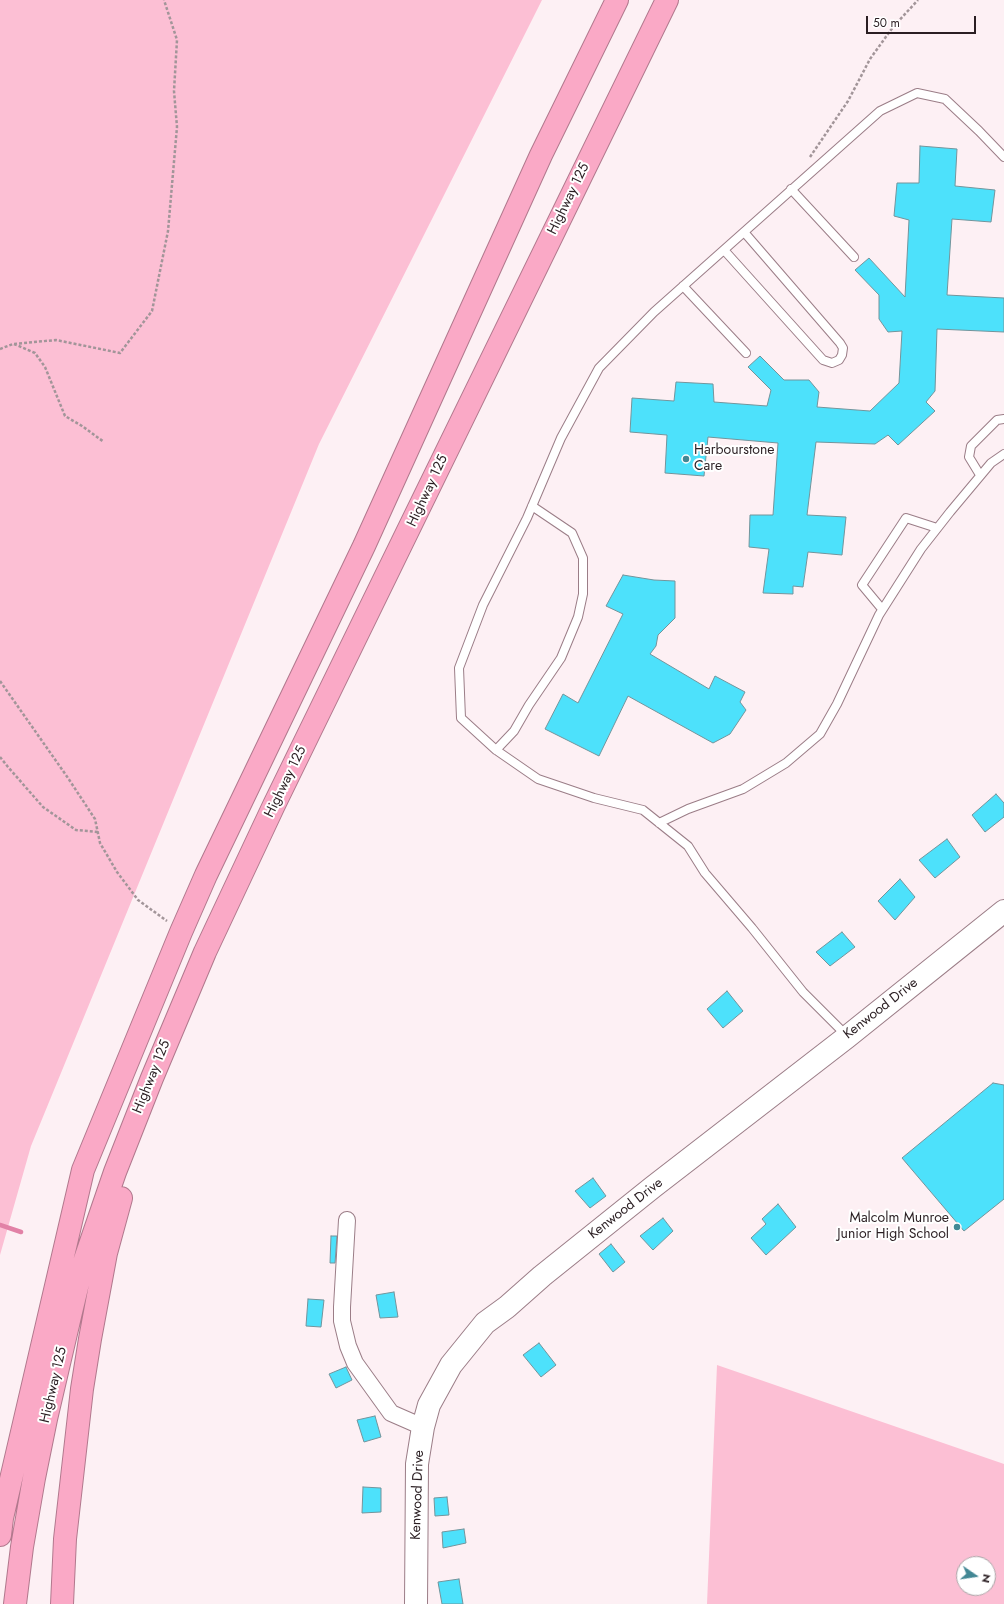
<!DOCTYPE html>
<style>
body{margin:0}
#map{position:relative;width:1004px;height:1604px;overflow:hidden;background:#fdf0f4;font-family:Jost,sans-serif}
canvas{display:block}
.north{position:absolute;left:956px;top:1556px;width:40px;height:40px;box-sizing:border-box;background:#fff;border:1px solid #aaa5a7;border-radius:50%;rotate:103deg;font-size:11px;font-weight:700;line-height:16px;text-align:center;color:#2a1e22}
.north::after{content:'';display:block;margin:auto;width:14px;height:18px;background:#428794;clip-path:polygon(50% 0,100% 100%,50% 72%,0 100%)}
.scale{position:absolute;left:866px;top:16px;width:110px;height:18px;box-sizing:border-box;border:2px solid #2a1e22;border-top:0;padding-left:5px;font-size:12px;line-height:14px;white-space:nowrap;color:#2a1e22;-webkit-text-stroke:3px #fff;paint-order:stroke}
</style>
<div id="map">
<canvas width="1004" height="1604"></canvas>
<div class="north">N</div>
<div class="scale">50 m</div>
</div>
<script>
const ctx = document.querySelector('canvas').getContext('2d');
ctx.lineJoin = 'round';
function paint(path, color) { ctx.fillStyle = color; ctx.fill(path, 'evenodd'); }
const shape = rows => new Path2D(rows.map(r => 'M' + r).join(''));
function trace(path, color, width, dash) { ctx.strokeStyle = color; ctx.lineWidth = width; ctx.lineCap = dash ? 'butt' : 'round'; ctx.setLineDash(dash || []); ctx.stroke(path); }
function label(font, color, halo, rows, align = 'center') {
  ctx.font = font + ' Jost,sans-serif'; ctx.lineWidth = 4; ctx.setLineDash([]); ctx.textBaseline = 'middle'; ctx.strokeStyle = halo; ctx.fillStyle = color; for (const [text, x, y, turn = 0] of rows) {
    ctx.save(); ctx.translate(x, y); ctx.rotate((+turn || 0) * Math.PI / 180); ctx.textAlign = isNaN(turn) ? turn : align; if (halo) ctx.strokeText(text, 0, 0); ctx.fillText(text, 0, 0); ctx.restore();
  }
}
const green = shape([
 [0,0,542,0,319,444,31,1146,0,1255],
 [717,1365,1004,1464,1004,1604,707,1604],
 [964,1564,988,1564,988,1588,964,1588]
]);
const stream = shape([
 [0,1225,21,1232]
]);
const building = shape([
 [920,146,957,149,955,186,995,190,991,222,952,219,947,295,1004,298,1004,332,937,329,935,391,926,402,935,411,898,445,888,435,875,444,816,442,807,515,846,517,842,555,808,552,803,587,793,586,793,594,763,593,769,549,749,547,750,515,773,515,778,443,708,437,704,476,665,473,667,435,630,432,632,398,674,401,676,382,713,384,714,402,767,406,771,390,748,367,760,356,784,380,809,380,819,392,817,407,870,411,899,383,902,331,888,332,879,319,879,295,855,270,869,258,905,297,909,220,894,216,897,183,919,183,920,146],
 [623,575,654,580,675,581,675,618,658,635,656,646,650,654,709,689,715,676,745,692,740,702,746,710,730,734,713,743,628,696,599,756,545,729,563,694,578,703,623,614,606,606,623,575],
 [996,794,1004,803,1004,817,985,832,972,815,996,794],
 [947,839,960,857,935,878,919,860,947,839],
 [900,879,915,897,895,920,878,901,900,879],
 [842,932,855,947,830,966,816,952,842,932],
 [727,991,743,1011,723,1028,707,1009,727,991],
 [993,1083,1004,1085,1004,1199,964,1231,902,1158,993,1083],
 [593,1178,606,1196,590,1208,575,1191,593,1178],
 [778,1204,796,1227,766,1255,751,1238,766,1224,762,1219,778,1204],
 [663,1218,673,1231,653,1250,640,1236,663,1218],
 [331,1236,337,1236,335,1263,330,1263,331,1236],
 [611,1244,625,1262,613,1272,599,1254,611,1244],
 [394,1292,398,1317,380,1318,376,1295,394,1292],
 [308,1299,324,1300,321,1327,306,1326,308,1299],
 [539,1343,556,1365,541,1377,523,1355,539,1343],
 [346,1367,352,1380,336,1388,329,1374,346,1367],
 [375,1416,381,1437,364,1442,357,1420,375,1416],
 [363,1487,381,1488,381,1512,362,1513,363,1487],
 [447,1497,449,1515,435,1516,434,1498,447,1497],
 [464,1529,466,1543,443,1548,442,1532,464,1529],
 [459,1579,463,1604,442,1604,438,1582,459,1579]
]);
const path = shape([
 [810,157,848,101,870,59,893,27,918,0],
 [14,344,35,353,45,367,65,416,82,426,104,442],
 [0,349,13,344,56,340,120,353,152,311,168,231,177,127,174,91,177,40,164,0],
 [0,681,68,778,95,819,100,843,117,872,138,900,167,921],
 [0,757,8,767,43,807,76,830,98,832]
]);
const lane = shape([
 [791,189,854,257],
 [724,250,823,360,832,363,839,360,842,355,843,348,840,343,744,232],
 [683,286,746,353],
 [980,475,969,457,971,446,997,420,1004,419],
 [882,609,862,585,906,518,937,528],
 [496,750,514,731,529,705,561,658,578,617,583,594,583,558,572,533,532,506],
 [659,823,688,809,743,789,786,763,820,734,837,704,879,615,921,549,950,512,991,463,1004,454],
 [847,1036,803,992,752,928,705,873,688,846,643,810,594,798,538,779,496,750,461,718,459,668,483,605,527,518,561,438,599,368,654,312,880,111,917,93,945,99,979,131,1004,157]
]);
const street = shape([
 [347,1220,342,1307,342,1321,348,1346,355,1363,391,1413,423,1427]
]);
const secondary = shape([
 [416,1604,417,1464,423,1427,429,1405,451,1365,485,1323,507,1307,542,1276,653,1187,847,1037,1004,911]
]);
const highway = shape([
 [0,1535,2,1518,83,1170,181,932,206,875,364,546,541,155,617,0],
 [15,1604,22,1547,34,1478,46,1419,71,1312,81,1271,115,1172,152,1078,205,952,274,805,667,0],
 [62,1604,65,1539,82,1389,90,1339,106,1253,121,1198]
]);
const markers = [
 [686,459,4,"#428794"],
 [957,1227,4,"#428794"]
];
const streetNames = [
 ["Highway 125",569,199,-64],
 ["Highway 125",428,491,-65],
 ["Highway 125",286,782,-64],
 ["Kenwood Drive",881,1009,-38],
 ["Highway 125",152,1077,-68],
 ["Kenwood Drive",626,1209,-38],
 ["Highway 125",54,1385,-77],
 ["Kenwood Drive",418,1495,-88]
];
const poiNames = [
 ["Harbourstone",694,451],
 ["Care",694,467],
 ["Malcolm Munroe",949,1219,"right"],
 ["Junior High School",949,1235,"right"]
];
paint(green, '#fcbfd4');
trace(stream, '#e281a6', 4.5);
paint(building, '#4de1fb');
trace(building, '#73949b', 1);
trace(lane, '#9b7d87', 10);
trace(street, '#9b7d87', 18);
trace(secondary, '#9b7d87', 24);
trace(highway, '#b1788d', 24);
trace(path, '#a29599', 2.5, [3, 2]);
trace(lane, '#fff', 8);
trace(street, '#fff', 16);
trace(secondary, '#fff', 22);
trace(highway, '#faa9c6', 22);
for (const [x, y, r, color] of markers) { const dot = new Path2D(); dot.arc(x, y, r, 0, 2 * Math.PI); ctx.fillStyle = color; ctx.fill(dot); trace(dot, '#fff', 1.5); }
label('14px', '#2a1e22', '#fff', streetNames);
label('14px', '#2a1e22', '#fff', poiNames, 'left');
</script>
